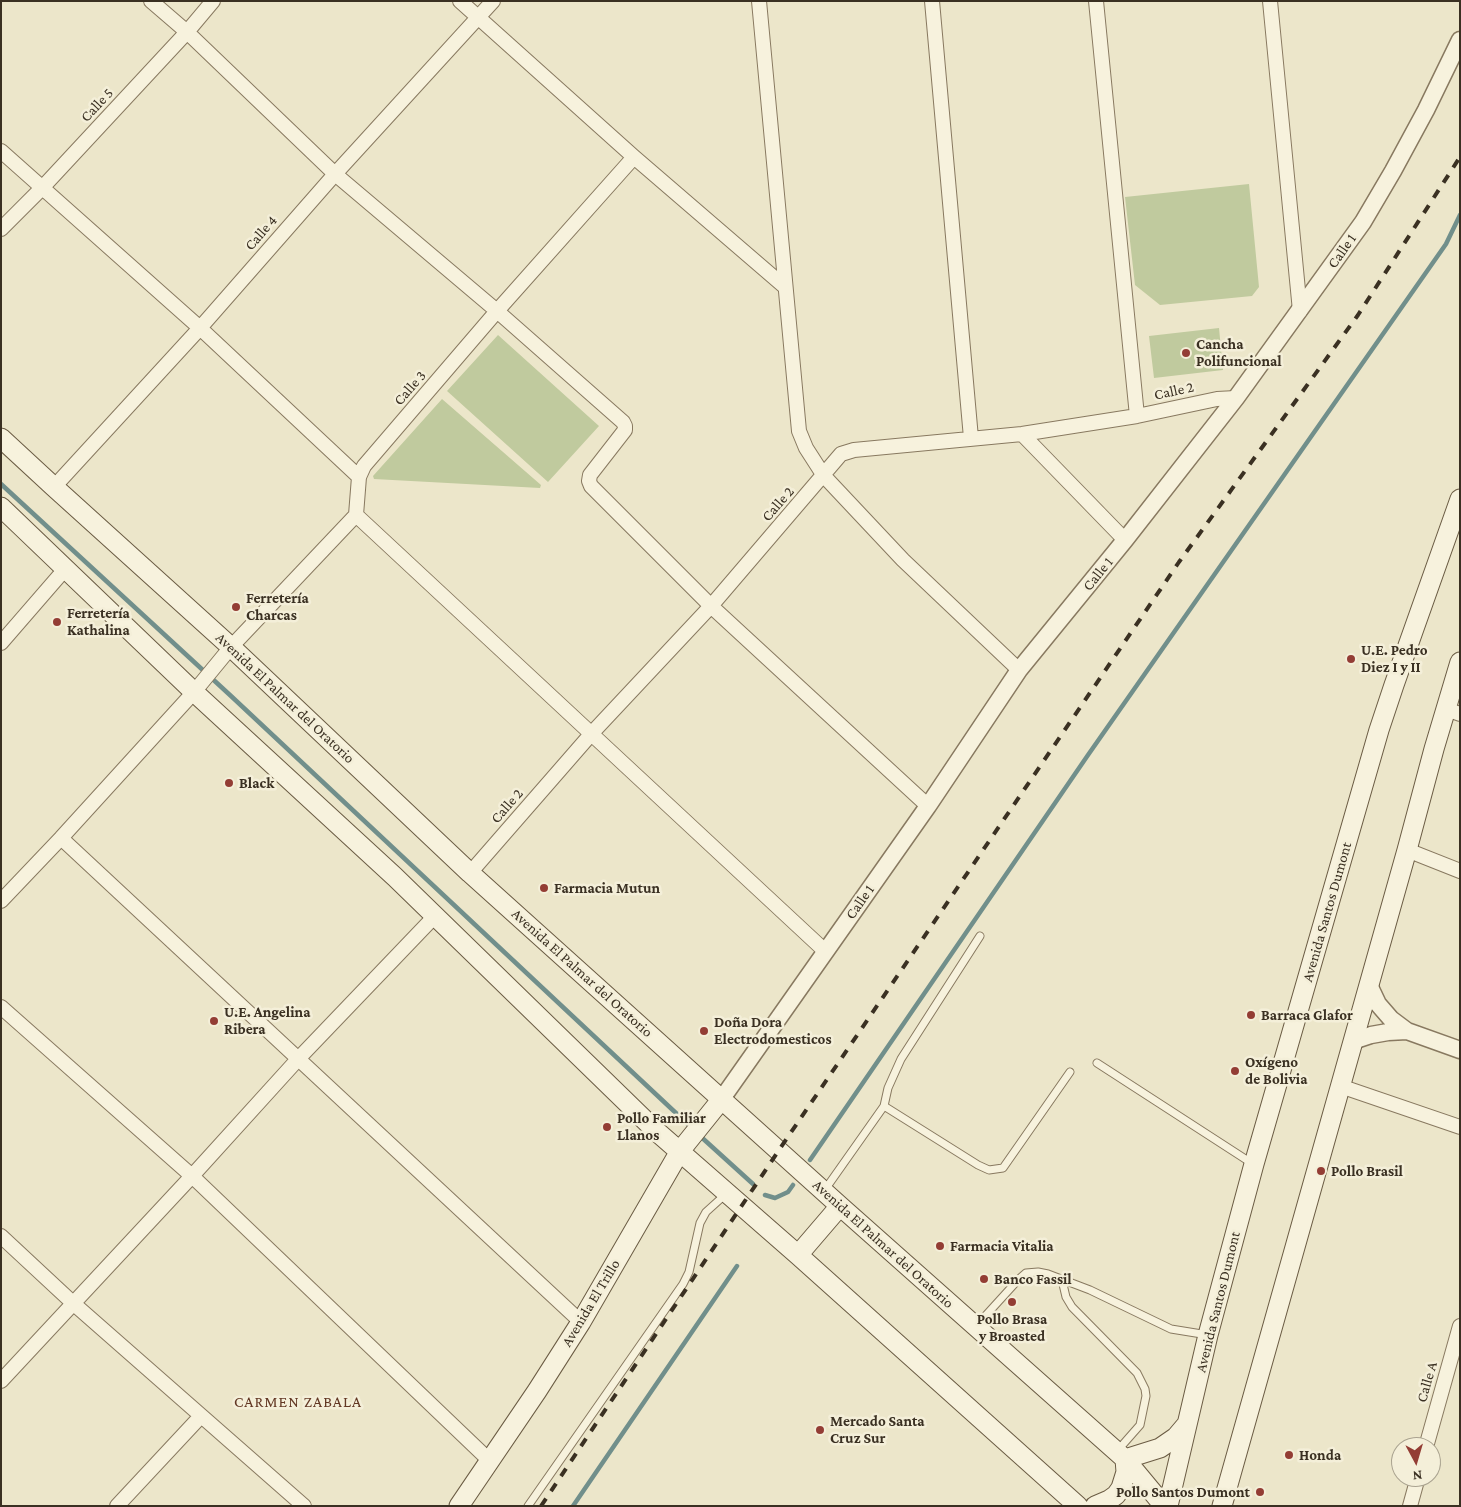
<!DOCTYPE html>
<meta charset="utf-8">
<style>
body{margin:0}
#map{position:relative;width:1461px;height:1507px;overflow:hidden;background:#ece6ca;font-family:"Crimson Pro",serif}
canvas{display:block}
.frame{position:absolute;inset:0;border:2px solid #3a3022;pointer-events:none}
.north{position:absolute;left:1391px;top:1437px;width:50px;height:50px;box-sizing:border-box;background:#f4efd9;border:1px solid #aaa390;border-radius:50%;rotate:174deg;font-size:14px;font-weight:700;line-height:20px;text-align:center;color:#3a3022}
.north::after{content:'';display:block;margin:auto;width:18px;height:22px;background:#933d34;clip-path:polygon(50% 0,100% 100%,50% 72%,0 100%)}
</style>
<div id="map">
<canvas width="1461" height="1507"></canvas>
<div class="frame"></div>
<div class="north">N</div>
</div>
<script>
const ctx = document.querySelector('canvas').getContext('2d');
ctx.lineJoin = 'round';
function paint(path, color) { ctx.fillStyle = color; ctx.fill(path, 'evenodd'); }
const shape = rows => new Path2D(rows.map(r => 'M' + r).join(''));
function trace(path, color, width, dash) { ctx.strokeStyle = color; ctx.lineWidth = width; ctx.lineCap = dash ? 'butt' : 'round'; ctx.setLineDash(dash || []); ctx.stroke(path); }
function label(font, color, halo, rows, align = 'center') {
  ctx.font = font + ' "Crimson Pro",serif'; ctx.lineWidth = 5; ctx.setLineDash([]); ctx.textBaseline = 'middle'; ctx.strokeStyle = halo; ctx.fillStyle = color; for (const [text, x, y, turn = 0] of rows) {
    ctx.save(); ctx.translate(x, y); ctx.rotate((+turn || 0) * Math.PI / 180); ctx.textAlign = isNaN(turn) ? turn : align; if (halo) ctx.strokeText(text, 0, 0); ctx.fillText(text, 0, 0); ctx.restore();
  }
}
const green = shape([
 [1249,184,1259,287,1252,296,1160,305,1135,285,1125,197],
 [1219,328,1223,370,1154,378,1149,336],
 [498,335,599,426,548,482,447,391],
 [442,399,541,485,540,488,374,479,373,476]
]);
const stream = shape([
 [1,484,231,696,693,1129],
 [699,1135,753,1184],
 [810,1160,1088,755,1446,244,1460,215],
 [765,1195,775,1198,788,1192,793,1185],
 [573,1506,737,1266]
]);
const service = shape([
 [1097,1063,1253,1164],
 [884,1106,978,1165,989,1170,1003,1168,1070,1072],
 [824,1191,884,1106,888,1088,901,1059,980,936],
 [1062,1280,1066,1297,1072,1307,1137,1373,1145,1389,1146,1396,1140,1425,1118,1450],
 [977,1325,1018,1280,1026,1273,1038,1272,1048,1274,1090,1290,1171,1329,1208,1335],
 [528,1506,683,1284,689,1272,700,1223,706,1212,727,1193]
]);
const minor = shape([
 [151,1,187,32,335,174,497,311,623,422,625,426,625,430,590,475,589,481,591,486,711,606,928,806],
 [460,1,634,157,785,287],
 [759,1,799,431,806,448,824,476,903,560,1019,670],
 [932,1,971,438],
 [1096,1,1137,416],
 [1270,1,1300,311],
 [1,151,200,328,359,477],
 [1,229,42,188,187,32,213,1],
 [1022,434,1125,540],
 [54,487,200,328,335,174,493,1],
 [356,515,825,951],
 [1,643,66,568],
 [1446,709,1460,714],
 [61,838,581,1322],
 [1407,850,1460,871],
 [470,873,592,733,711,606,841,454,854,450,1022,434,1137,416,1217,399,1236,398],
 [1,901,61,838,194,692,231,647,356,515,359,477,364,466,497,311,634,157],
 [1,1007,192,1176,490,1461],
 [1340,1086,1460,1127],
 [1,1236,74,1304,304,1506],
 [1,1381,192,1176,299,1058,434,917],
 [1426,1447,1460,1326],
 [117,1506,201,1416],
 [1410,1506,1418,1477]
]);
const tertiary = shape([
 [1369,985,1378,1004,1391,1019,1407,1031,1460,1050],
 [1353,1041,1371,1035,1388,1032,1407,1031],
 [721,1100,928,806,1019,670,1125,540,1236,398,1363,222,1393,171,1426,110,1460,40]
]);
const secondary = shape([
 [1,438,54,487,231,647,470,873,840,1206,1125,1459,1164,1506],
 [1,507,194,692,395,877,655,1130,798,1255,1078,1506],
 [798,1255,840,1206],
 [459,1506,537,1391,581,1322,680,1151,721,1100],
 [1095,1506,1109,1500,1116,1495,1121,1488,1126,1472,1125,1459,1160,1448,1176,1437,1187,1424],
 [1168,1506,1208,1335,1254,1164,1379,730,1394,685,1460,499],
 [1222,1506,1407,850,1434,749,1460,662]
]);
const rail = shape([
 [541,1506,779,1150,1179,562,1358,315,1460,157]
]);
const markers = [
 [1186,353,5,"#933d34"],
 [236,607,5,"#933d34"],
 [57,622,5,"#933d34"],
 [1351,659,5,"#933d34"],
 [229,783,5,"#933d34"],
 [544,888,5,"#933d34"],
 [1251,1015,5,"#933d34"],
 [214,1021,5,"#933d34"],
 [704,1031,5,"#933d34"],
 [1235,1071,5,"#933d34"],
 [607,1127,5,"#933d34"],
 [1321,1171,5,"#933d34"],
 [940,1246,5,"#933d34"],
 [984,1279,5,"#933d34"],
 [1012,1302,5,"#933d34"],
 [820,1430,5,"#933d34"],
 [1289,1455,5,"#933d34"],
 [1260,1492,5,"#933d34"]
];
const streetNames = [
 ["Calle 5",97,105,-47],
 ["Calle 4",261,233,-49],
 ["Calle 1",1342,251,-55],
 ["Calle 3",410,388,-49],
 ["Calle 2",1174,391,-12],
 ["Calle 2",778,504,-49],
 ["Calle 1",1098,574,-51],
 ["Avenida El Palmar del Oratorio",285,698,43],
 ["Calle 2",507,806,-49],
 ["Calle 1",860,902,-55],
 ["Avenida Santos Dumont",1327,912,-74],
 ["Avenida El Palmar del Oratorio",582,973,42],
 ["Avenida El Palmar del Oratorio",883,1244,42],
 ["Avenida Santos Dumont",1218,1302,-76],
 ["Avenida El Trillo",591,1303,-59],
 ["Calle A",1427,1382,-74]
];
const poiNames = [
 ["Cancha",1196,344],
 ["Polifuncional",1196,361],
 ["Ferretería",246,598],
 ["Charcas",246,615],
 ["Ferretería",67,613],
 ["Kathalina",67,630],
 ["U.E. Pedro",1361,650],
 ["Diez I y II",1361,667],
 ["Black",239,783],
 ["Farmacia Mutun",554,888],
 ["U.E. Angelina",224,1012],
 ["Ribera",224,1029],
 ["Barraca Glafor",1261,1015],
 ["Doña Dora",714,1022],
 ["Electrodomesticos",714,1039],
 ["Oxígeno",1245,1062],
 ["de Bolivia",1245,1079],
 ["Pollo Familiar",617,1118],
 ["Llanos",617,1135],
 ["Pollo Brasil",1331,1171],
 ["Farmacia Vitalia",950,1246],
 ["Banco Fassil",994,1279],
 ["Pollo Brasa",1012,1319,"center"],
 ["y Broasted",1012,1336,"center"],
 ["Mercado Santa",830,1421],
 ["Cruz Sur",830,1438],
 ["Honda",1299,1455],
 ["Pollo Santos Dumont",1250,1492,"right"]
];
const neighbourhoodNames = [
 ["CARMEN ZABALA",298,1402]
];
paint(green, '#c0ca9e');
trace(stream, '#718f8b', 4.5);
trace(service, '#887960', 9);
trace(minor, '#887960', 16);
trace(tertiary, '#887960', 19);
trace(secondary, '#6a5b43', 21);
trace(service, '#f7f2dd', 7);
trace(minor, '#f7f2dd', 14);
trace(tertiary, '#f7f2dd', 16);
trace(secondary, '#f7f2dd', 19);
trace(rail, '#3a3022', 4, [9, 9]);
for (const [x, y, r, color] of markers) { const dot = new Path2D(); dot.arc(x, y, r, 0, 2 * Math.PI); ctx.fillStyle = color; ctx.fill(dot); trace(dot, '#f4efd9', 2); }
label('15px', '#3a3022', '#f4efd9', streetNames);
label('bold 15px', '#3a3022', '#f4efd9', poiNames, 'left');
ctx.letterSpacing = '1px';
label('16px', '#633824', '#f4efd9', neighbourhoodNames);
ctx.letterSpacing = '0px';
</script>
